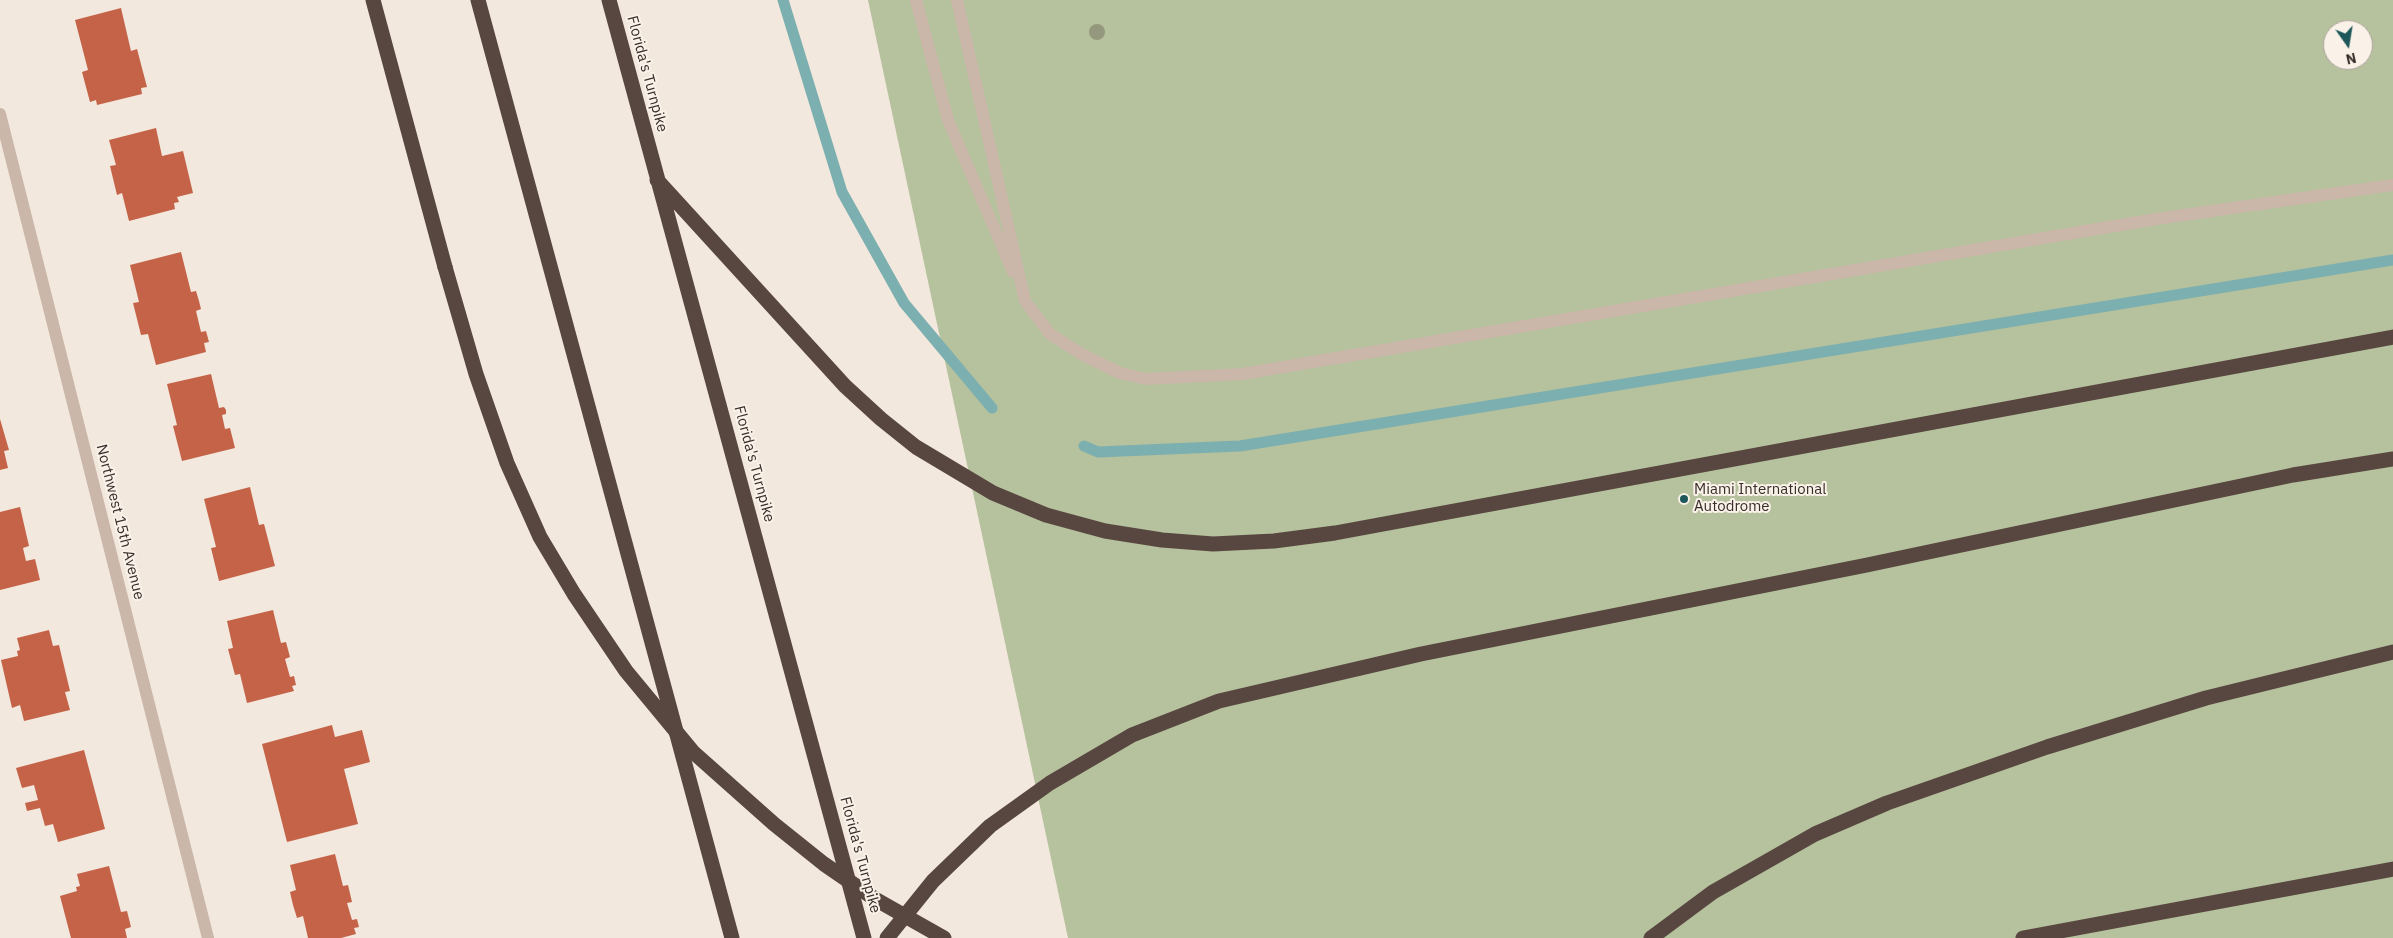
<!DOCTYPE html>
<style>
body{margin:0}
#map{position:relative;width:2393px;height:938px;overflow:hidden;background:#f2e8dd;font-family:"IBM Plex Sans",sans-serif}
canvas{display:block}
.north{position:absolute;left:2323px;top:20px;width:50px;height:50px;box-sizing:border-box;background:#faf2e9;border:1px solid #aca39c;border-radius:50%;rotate:167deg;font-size:14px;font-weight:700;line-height:20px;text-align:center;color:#372d29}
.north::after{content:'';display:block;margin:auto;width:18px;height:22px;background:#1e5759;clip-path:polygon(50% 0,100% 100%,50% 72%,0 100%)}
</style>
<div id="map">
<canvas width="2393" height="938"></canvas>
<div class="north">N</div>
</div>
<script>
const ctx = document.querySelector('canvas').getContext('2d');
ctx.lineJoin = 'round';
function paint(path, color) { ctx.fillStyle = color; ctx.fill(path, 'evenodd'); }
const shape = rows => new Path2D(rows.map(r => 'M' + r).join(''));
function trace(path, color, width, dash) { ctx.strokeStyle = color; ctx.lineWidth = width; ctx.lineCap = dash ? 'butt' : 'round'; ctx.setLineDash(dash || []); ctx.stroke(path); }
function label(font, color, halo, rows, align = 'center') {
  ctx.font = font + ' "IBM Plex Sans",sans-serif'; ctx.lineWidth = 4; ctx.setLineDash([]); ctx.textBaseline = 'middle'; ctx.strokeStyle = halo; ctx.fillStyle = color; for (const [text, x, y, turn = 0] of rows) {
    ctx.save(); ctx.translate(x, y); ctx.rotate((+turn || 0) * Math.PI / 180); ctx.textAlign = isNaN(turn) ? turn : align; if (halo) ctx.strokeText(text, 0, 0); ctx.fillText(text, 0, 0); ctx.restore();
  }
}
const green = shape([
 [868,0,2393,0,2393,938,1068,938],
 [2333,30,2363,30,2363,60,2333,60]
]);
const stream = shape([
 [783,0,842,192,904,303,992,408],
 [1084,446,1098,452,1240,446,2393,260]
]);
const building = shape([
 [121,8,131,51,137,49,147,87,141,88,142,94,97,105,96,100,90,102,82,72,88,70,75,20],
 [156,128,162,156,183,151,193,193,177,197,179,202,174,203,175,209,129,221,122,193,117,195,110,166,116,165,109,140],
 [181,252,191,292,196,291,199,301,201,309,196,311,201,332,206,331,209,342,204,343,206,352,156,365,148,334,141,335,133,303,139,302,130,265],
 [211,374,219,408,224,407,226,410,226,414,222,415,225,429,230,428,235,448,182,461,173,426,177,425,167,384],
 [0,419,9,450,4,451,8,468,0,470],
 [250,487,259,525,264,524,275,566,219,581,211,548,216,547,204,499],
 [20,507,29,546,23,548,26,561,35,559,40,580,0,590,0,512],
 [273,610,281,643,286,642,290,657,285,659,290,677,294,676,296,685,292,686,294,691,247,703,240,674,235,675,228,649,233,648,227,621],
 [49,630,53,646,59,645,70,691,65,692,70,710,24,721,20,705,12,708,1,660,18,656,17,651,20,650,17,638],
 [332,725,335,737,362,730,370,762,344,769,358,824,287,842,262,744],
 [84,750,105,829,58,842,53,824,45,826,40,808,27,811,25,803,38,800,34,785,22,788,16,768],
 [335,854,343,886,348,885,352,902,347,903,352,920,357,919,359,927,354,928,356,934,341,938,308,938,303,916,297,918,293,905,290,892,296,890,290,865],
 [109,866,121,912,127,911,131,927,125,929,127,938,71,938,60,896,77,891,76,887,80,886,77,874]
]);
const lane = shape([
 [916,0,948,120,1013,272],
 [957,0,1025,301,1050,334,1083,355,1120,373,1146,379,1242,374,2156,219,2393,185]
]);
const street = shape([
 [0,114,208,938]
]);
const highway = shape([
 [373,0,445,267],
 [478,0,732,938],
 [609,0,864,938],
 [657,180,845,386,881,419,916,447,993,493,1046,515,1105,531,1162,540,1213,544,1274,541,1335,533,2393,337],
 [887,938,933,881,990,826,1050,783,1132,735,1219,701,1421,654,1867,565,2293,475,2393,459],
 [1651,938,1713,892,1815,834,1887,803,2047,747,2206,698,2393,652],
 [2023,938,2393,869]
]);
const highwayBridge = shape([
 [445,267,476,374,507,463,540,537,574,594,626,671,693,752,774,824,824,864,875,899,944,938]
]);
const trees = [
 [1097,32]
];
const markers = [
 [1684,499,5,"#1e5759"]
];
const streetNames = [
 ["Florida's Turnpike",647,74,75],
 ["Florida's Turnpike",754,464,75],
 ["Northwest 15th Avenue",120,522,76],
 ["Florida's Turnpike",860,855,75]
];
const poiNames = [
 ["Miami International",1694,490],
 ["Autodrome",1694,507]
];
paint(green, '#b6c19d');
trace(stream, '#7cafaf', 11);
paint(building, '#c56348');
trace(lane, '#cab7a9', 12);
trace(street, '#cab7a9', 12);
trace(highway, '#584740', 15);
trace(highwayBridge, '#584740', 15);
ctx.fillStyle = '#94987c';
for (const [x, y] of trees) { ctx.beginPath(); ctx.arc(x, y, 8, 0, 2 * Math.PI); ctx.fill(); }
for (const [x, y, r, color] of markers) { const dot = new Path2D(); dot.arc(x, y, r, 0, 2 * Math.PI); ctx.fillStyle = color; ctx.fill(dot); trace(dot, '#faf2e9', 2); }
label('15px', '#372d29', '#faf2e9', streetNames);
label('15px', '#372d29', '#faf2e9', poiNames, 'left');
</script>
